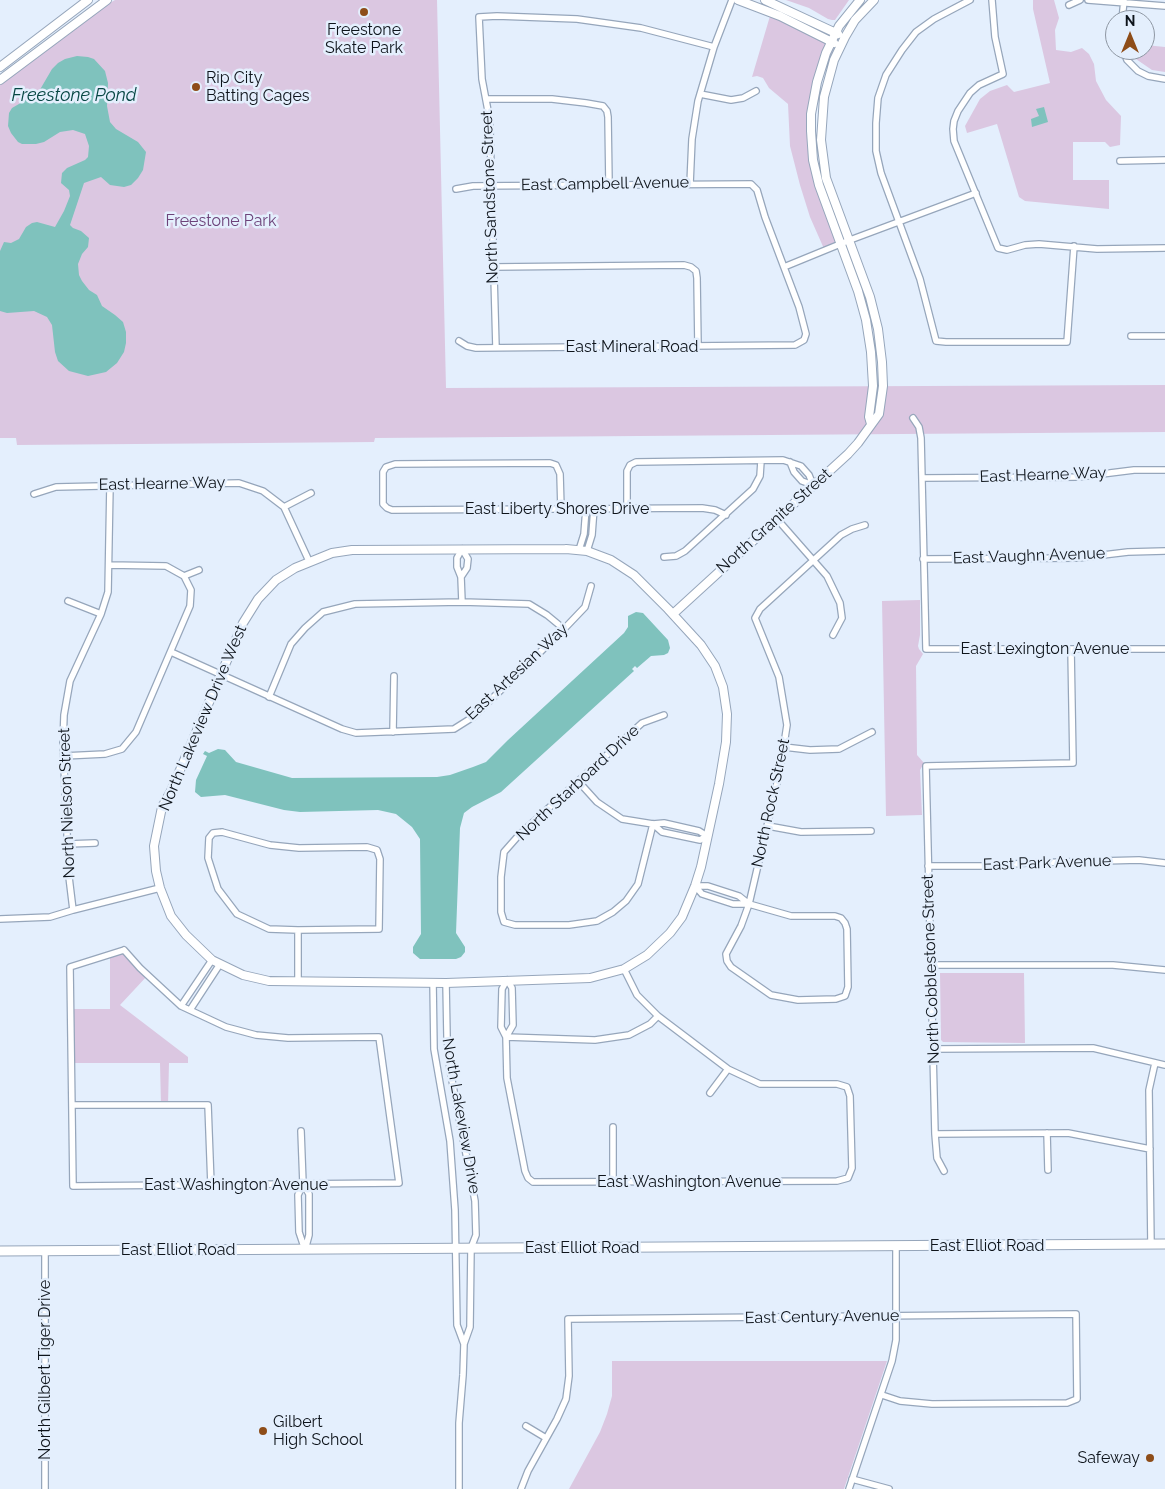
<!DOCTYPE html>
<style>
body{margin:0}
#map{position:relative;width:1165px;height:1489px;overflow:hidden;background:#e4effd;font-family:Raleway,sans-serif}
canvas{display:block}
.north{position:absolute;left:1105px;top:10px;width:50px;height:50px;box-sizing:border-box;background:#e4effd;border:1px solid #8e97a3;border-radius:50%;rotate:0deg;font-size:14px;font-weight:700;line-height:20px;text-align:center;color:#0e141b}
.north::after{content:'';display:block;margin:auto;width:18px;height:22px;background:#8e4d19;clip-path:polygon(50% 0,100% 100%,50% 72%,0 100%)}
</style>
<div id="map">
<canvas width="1165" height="1489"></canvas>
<div class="north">N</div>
</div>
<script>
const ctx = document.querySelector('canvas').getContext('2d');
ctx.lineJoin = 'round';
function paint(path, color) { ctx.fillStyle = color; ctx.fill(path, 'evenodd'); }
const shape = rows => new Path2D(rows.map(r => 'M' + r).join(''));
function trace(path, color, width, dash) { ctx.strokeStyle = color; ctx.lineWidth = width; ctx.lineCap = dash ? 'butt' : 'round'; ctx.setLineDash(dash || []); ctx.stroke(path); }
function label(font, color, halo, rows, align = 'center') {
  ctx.font = font + ' Raleway,sans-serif'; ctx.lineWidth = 5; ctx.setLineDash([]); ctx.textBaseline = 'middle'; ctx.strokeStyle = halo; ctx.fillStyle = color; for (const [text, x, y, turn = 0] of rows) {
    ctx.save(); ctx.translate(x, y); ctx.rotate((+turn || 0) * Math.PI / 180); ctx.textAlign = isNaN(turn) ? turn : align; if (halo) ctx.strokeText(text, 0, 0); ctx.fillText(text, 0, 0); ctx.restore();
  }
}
const green = shape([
 [115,0,437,0,446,388,1165,385,1165,432,375,438,374,442,17,445,16,438,0,438,0,84,96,11],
 [786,0,849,0,835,20,832,20,828,19,809,8],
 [1033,0,1054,0,1059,18,1055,30,1056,50,1071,52,1082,48,1089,54,1094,64,1096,81,1106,100,1121,116,1120,145,1110,147,1105,142,1073,142,1073,180,1109,180,1109,209,1025,201,1019,197,997,124,967,133,965,126,980,99,990,91,1007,85,1014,92,1050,83,1033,9],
 [770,16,836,43,824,73,819,90,814,127,817,158,824,188,845,243,825,251,810,217,800,185,790,146,788,104,769,88,763,78,757,76,752,77],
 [1145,45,1165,47,1165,72,1152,70,1133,57,1131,50,1145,50],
 [920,600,920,635,918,646,919,649,923,654,916,666,917,755,924,763,920,770,922,815,886,816,882,601],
 [124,950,148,975,120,1005,188,1057,188,1063,169,1063,168,1105,161,1105,160,1063,72,1063,71,1009,110,1009,110,954],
 [940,973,1024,973,1025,1043,943,1042,941,1040],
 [612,1361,887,1361,844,1489,569,1489,600,1432,607,1414,612,1396]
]);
const water = shape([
 [77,56,88,57,94,59,105,71,108,83,107,106,110,122,116,129,138,142,146,152,143,170,138,178,131,185,124,187,110,185,101,177,84,183,70,225,73,228,81,231,89,238,88,247,82,254,78,264,79,275,82,281,89,290,97,295,102,306,115,315,123,322,126,332,126,343,124,352,117,363,106,372,88,376,69,371,58,361,55,352,52,325,47,317,34,311,7,313,0,311,0,251,4,242,11,243,19,239,26,227,32,223,37,222,55,227,64,211,70,196,69,190,61,183,62,173,67,168,85,160,88,157,89,146,85,134,73,130,60,132,44,142,36,144,22,144,18,142,11,133,8,126,9,113,12,108,38,93,52,69,58,63,65,59],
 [1044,107,1048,122,1032,127,1031,119,1039,116,1036,109],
 [636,612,643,613,668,640,670,648,668,653,664,655,651,656,637,668,635,666,632,669,634,671,501,792,472,807,464,813,460,828,456,933,465,947,465,952,461,957,456,959,420,959,413,953,413,947,421,934,420,839,412,827,396,814,378,810,300,812,284,810,225,795,201,797,195,792,196,780,207,756,203,754,205,751,209,753,218,749,225,750,236,762,292,778,437,777,450,775,473,767,486,762,508,740,624,633,628,627,628,616]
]);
const minor = shape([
 [970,0,934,19,916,32,902,50,886,75,878,98,876,123,876,151,881,173,920,279,936,341,946,342,1067,342,1074,246],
 [992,0,995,37,1003,74,979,85,970,93,958,111,954,121,953,129,954,141,998,248,1007,250,1025,245,1039,244,1097,249,1165,248],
 [1088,0,1165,6],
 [1069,5,1080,0],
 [1122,20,1124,0],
 [1123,50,1127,60,1138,71,1148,76,1165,79],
 [700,94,731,100,743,98,756,91],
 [486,99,552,99,586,103,603,106,607,111,608,117,609,184],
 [1120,161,1165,160],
 [690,184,692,139,698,101,714,47,732,0],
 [456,189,473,186,751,184,757,190,765,217,799,307,806,334,804,340,795,345,476,348,467,346,459,341],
 [494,267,684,265,691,267,696,271,697,278,698,346],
 [784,267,850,240,976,193],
 [1131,336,1165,336],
 [496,348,490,131,489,116,482,79,479,17,497,16,577,19,641,28,714,47],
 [913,418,919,427,921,438,926,649,1165,649],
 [790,462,794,472,802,481,813,485],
 [922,478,1078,477,1134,470,1165,470],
 [34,494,56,487,239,483,263,491,284,507,309,561],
 [284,507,311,493],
 [627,508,627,471,630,465,636,462,783,460,801,466,809,475,813,485],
 [561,509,560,474,556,465,550,463,395,464,386,467,383,472,383,504,387,508,392,510,702,508,715,510,726,515],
 [777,519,827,576,840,603,842,618,833,635],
 [579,550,584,534,586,508],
 [587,551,592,535,594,508],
 [664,557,676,556,685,551,753,489,760,476,761,461],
 [923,559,1078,558,1128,552,1165,551],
 [184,576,199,570],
 [461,577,467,568,468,559,462,549,457,558,457,567,461,577,462,602],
 [68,601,101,614],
 [171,652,342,729,356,733,454,729,473,717,564,629,585,607,591,586],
 [269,697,291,644,305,628,323,612,355,604,462,602,529,604,547,615,564,629],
 [393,732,394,676],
 [784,747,810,750,839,749,872,732],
 [64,756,105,754,122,749,136,732,190,606,191,590,184,576,166,566,109,565],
 [578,781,597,802,622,819,653,824,664,823,699,831,707,836],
 [653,824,638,884,626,901,613,912,597,921,569,925,515,925,504,922,501,912,501,877,504,852,519,835,642,723,664,715],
 [653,824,662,832,700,840,707,836],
 [768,826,801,832,871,831],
 [222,832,270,845,299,848,367,847,377,850,380,859,379,929,298,930,269,929,237,914,218,889,208,858,209,838,213,833,222,832],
 [67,844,95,843],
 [928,866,992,866,1026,863,1139,860,1165,863],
 [749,904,739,896,708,886,695,886,702,894,733,904,749,904,791,916,835,916,841,918,845,923,847,929,848,987,845,996,836,999,798,1000,771,995,731,967,727,961,726,954,741,926,749,904,780,770,787,725,779,677,755,618,760,609,841,535,852,529,865,525],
 [73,910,69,877,63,744,64,715,70,681,101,614,108,592,110,485],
 [0,919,50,917,73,910,160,888],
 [298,930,298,982],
 [124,950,140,968,181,1006,226,1027,256,1035,288,1038,379,1037,399,1183,73,1186,70,967,124,950],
 [931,965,1113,965,1165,970],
 [433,982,434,1049,450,1141,455,1210,457,1325,464,1344],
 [446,983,447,1036,450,1070,475,1201,476,1235,471,1248,470,1327,464,1344,463,1375,459,1423,459,1489],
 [181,1006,212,960],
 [190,1010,220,964],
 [506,1037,513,1025,512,988,507,980,502,989,501,1027,506,1037,507,1078,525,1171,528,1178,533,1182,837,1181,848,1178,852,1168,850,1096,847,1087,837,1084,760,1084,728,1069,658,1016,637,995,624,969],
 [506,1037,595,1040,629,1035,650,1024,658,1016],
 [934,1049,1093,1048,1165,1065],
 [710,1093,728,1069],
 [73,1105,208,1105,211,1185],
 [613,1127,613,1182],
 [301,1131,303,1184,298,1195,299,1232,305,1250],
 [1047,1133,1048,1170],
 [935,1134,1068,1133,1150,1149],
 [944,1171,937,1158,935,1134,926,766,1073,763,1071,649],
 [303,1184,309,1194,309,1235,305,1250],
 [1151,1245,1149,1090,1155,1063],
 [45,1251,45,1489],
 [526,1426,546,1438],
 [852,1479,889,1489],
 [521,1489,528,1471,557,1419,566,1399,569,1376,568,1319,1076,1314,1077,1399,1067,1403,932,1404,900,1401,882,1395],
 [849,1489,892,1361,896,1340,896,1246]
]);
const tertiary = shape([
 [738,0,780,16,834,43],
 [765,0,838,34],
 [860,0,839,26,826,53,817,82,811,114,811,131,813,160,819,185,858,291,866,320,871,352,873,386,869,417,871,424],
 [0,67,88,0],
 [0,80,107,0],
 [566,549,587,551,611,560,634,575,668,609,701,645,715,666,723,687,727,714,726,742,719,784,701,867,695,886,682,917,670,933,647,955,624,969,590,978,446,983,269,981,243,975,212,960,186,935,171,916,160,888,156,871,154,846,162,807,171,791,243,623,258,599,276,580,295,568,332,553,352,550,566,549],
 [673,614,848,454,858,443,879,414,883,386,882,362,878,329,870,297,826,178,821,140,824,97,834,60,845,37,855,20,874,0]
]);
const secondary = shape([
 [0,1251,1165,1244]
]);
const markers = [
 [364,12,5,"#8e4d19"],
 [196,87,5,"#8e4d19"],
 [263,1431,5,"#8e4d19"],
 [1150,1458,5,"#8e4d19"]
];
const poiNames = [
 ["Freestone",364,30,"center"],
 ["Skate Park",364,48,"center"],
 ["Rip City",206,78],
 ["Batting Cages",206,96],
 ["Gilbert",273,1422],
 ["High School",273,1440],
 ["Safeway",1140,1458,"right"]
];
const streetNames = [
 ["East Campbell Avenue",605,184,-1],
 ["North Sandstone Street",490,197,-92],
 ["East Mineral Road",632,347],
 ["East Hearne Way",1043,475,-2],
 ["East Hearne Way",162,484,-1],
 ["East Liberty Shores Drive",557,509],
 ["North Granite Street",774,521,-42],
 ["East Vaughn Avenue",1029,556,-2],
 ["East Lexington Avenue",1045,649],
 ["East Artesian Way",517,672,-43],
 ["North Lakeview Drive West",203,718,-67],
 ["North Starboard Drive",578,783,-43],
 ["North Nielson Street",67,803,-92],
 ["North Rock Street",771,803,-78],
 ["East Park Avenue",1047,863,-2],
 ["North Cobblestone Street",931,969,-92],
 ["North Lakeview Drive",461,1116,80],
 ["East Washington Avenue",689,1182],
 ["East Washington Avenue",236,1185],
 ["East Elliot Road",987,1246],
 ["East Elliot Road",582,1248],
 ["East Elliot Road",178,1250],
 ["East Century Avenue",822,1317,-1],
 ["North Gilbert Tiger Drive",45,1370,-90]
];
const parkNames = [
 ["Freestone Park",221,221]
];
const waterNames = [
 ["Freestone Pond",74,96]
];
paint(green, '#dbc7e1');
paint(water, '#7fc2bd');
trace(minor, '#96a6bb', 8);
trace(tertiary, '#96a6bb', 10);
trace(secondary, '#96a6bb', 11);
trace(minor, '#fff', 5.5);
trace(tertiary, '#fff', 8);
trace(secondary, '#fff', 9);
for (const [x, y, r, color] of markers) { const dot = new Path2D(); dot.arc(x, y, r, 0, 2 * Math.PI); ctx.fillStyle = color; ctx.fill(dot); trace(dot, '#e4effd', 2); }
label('16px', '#0e141b', '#e4effd', poiNames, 'left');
label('16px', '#0e141b', '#e4effd', streetNames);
label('16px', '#6d437a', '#e4effd', parkNames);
label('italic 18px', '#074744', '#e4effd', waterNames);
</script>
